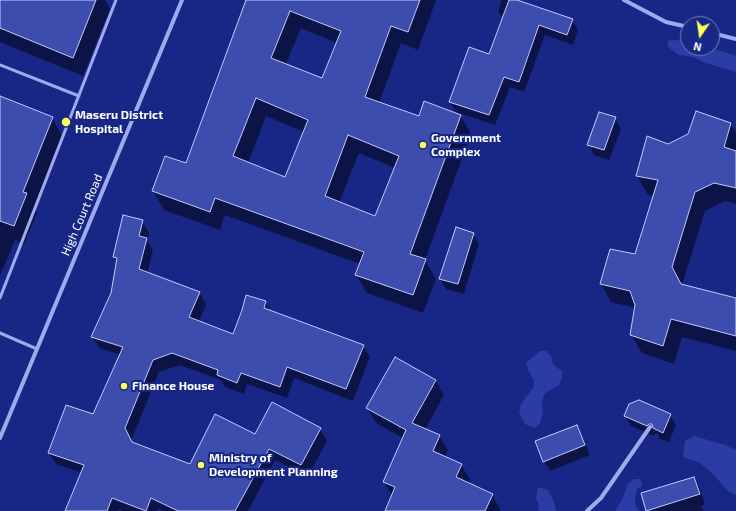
<!DOCTYPE html>
<style>
body{margin:0}
#map{position:relative;width:736px;height:511px;overflow:hidden;background:#182785;font-family:"Exo 2",sans-serif}
canvas{display:block}
.north{position:absolute;left:680px;top:16px;width:40px;height:40px;box-sizing:border-box;background:#182785;border:1px solid #747db6;border-radius:50%;rotate:193deg;font-size:11px;font-weight:700;line-height:16px;text-align:center;color:#fff}
.north::after{content:'';display:block;margin:auto;width:14px;height:18px;background:#fdff5a;clip-path:polygon(50% 0,100% 100%,50% 72%,0 100%)}
</style>
<div id="map">
<canvas width="736" height="511"></canvas>
<div class="north">N</div>
</div>
<script>
const ctx = document.querySelector('canvas').getContext('2d');
ctx.lineJoin = 'round';
function paint(path, color) { ctx.fillStyle = color; ctx.fill(path, 'evenodd'); }
const shape = rows => new Path2D(rows.map(r => 'M' + r).join(''));
function trace(path, color, width, dash) { ctx.strokeStyle = color; ctx.lineWidth = width; ctx.lineCap = dash ? 'butt' : 'round'; ctx.setLineDash(dash || []); ctx.stroke(path); }
function label(font, color, halo, rows, align = 'center') {
  ctx.font = font + ' "Exo 2",sans-serif'; ctx.lineWidth = 4; ctx.setLineDash([]); ctx.textBaseline = 'middle'; ctx.strokeStyle = halo; ctx.fillStyle = color; for (const [text, x, y, turn = 0] of rows) {
    ctx.save(); ctx.translate(x, y); ctx.rotate((+turn || 0) * Math.PI / 180); ctx.textAlign = isNaN(turn) ? turn : align; if (halo) ctx.strokeText(text, 0, 0); ctx.fillText(text, 0, 0); ctx.restore();
  }
}
const green = shape([
 [673,40,688,41,688,48,712,48,736,56,736,72,703,62,693,57,679,55,668,47,668,41],
 [540,351,546,351,551,356,553,365,562,371,562,378,559,385,544,394,542,403,543,412,540,423,535,428,525,424,519,412,521,404,533,388,534,380,529,372,526,363],
 [694,436,725,445,736,450,736,495,729,492,712,473,700,463,683,457,685,441],
 [634,479,641,479,642,486,637,489,635,497,635,505,639,511,615,511,622,500,628,484],
 [538,487,548,490,554,502,556,511,538,511,539,504,536,499]
]);
const shadow = shape([
 [0,0,105,0,110,9,83,76,0,42],
 [247,0,436,0,418,50,401,43,379,103,419,117,458,115,450,102,490,55,503,19,498,11,502,0,514,0,572,20,578,30,573,45,545,35,524,92,510,87,495,125,459,113,471,134,425,260,436,279,423,313,367,293,356,275,360,264,225,215,220,230,164,210,153,191,187,164],
 [301,28,337,43,323,79,286,64],
 [266,116,304,132,285,178,248,163],
 [359,153,395,168,376,217,339,203],
 [0,97,52,118,63,137,34,208,37,213,24,244,15,240,0,276],
 [615,118,621,129,609,160,594,155,588,144],
 [731,124,736,133,736,204,725,201,705,211,682,285,736,299,736,351,682,337,674,364,642,353,631,335,636,308,611,302,601,284,636,255,654,196,648,195,637,176,668,145],
 [142,221,149,233,147,241,153,250,147,274,200,293,206,305,199,321,233,335,265,302,271,312,363,346,370,357,353,401,294,378,287,398,247,384,244,394,225,387,221,380,180,365,159,372,131,441,132,443,190,466,255,435,273,404,320,429,327,441,308,476,275,460,248,511,162,511,158,509,157,511,122,511,118,509,118,511,68,511,82,473,56,464,49,453,93,415,121,355,99,348,92,337,112,293,117,263,114,257],
 [473,234,479,244,464,294,446,289,440,279],
 [395,358,436,381,444,395,425,430,439,435,448,450,445,457,461,465,470,479,468,483,492,494,500,509,500,511,386,511,392,496,384,482,403,438,376,423,367,408],
 [670,415,676,425,669,442,660,439,658,434,655,434,653,436,631,426,625,416],
 [576,426,582,436,590,455,550,471,544,461],
 [694,478,700,488,705,505,701,506,703,511,648,511,642,494]
]);
const building = shape([
 [0,0,96,0,73,58,0,28,0,0],
 [246,0,420,0,408,32,391,26,365,97,419,116,424,101,461,115,410,254,426,259,413,295,355,275,364,252,215,198,210,212,152,191,165,156,186,163,246,0],
 [290,11,341,31,322,78,271,58,290,11],
 [256,98,308,120,285,177,233,156,256,98],
 [348,135,399,156,375,216,325,196,348,135],
 [509,0,517,0,573,19,567,35,539,25,519,82,504,77,489,115,449,102,469,47,489,54,509,0],
 [0,96,53,117,23,192,27,193,14,226,0,221,0,96],
 [696,111,731,123,724,147,736,151,736,188,714,183,695,192,672,267,681,284,736,298,736,336,671,319,663,346,630,335,635,305,630,291,600,284,610,249,635,254,658,180,636,176,647,136,668,144,688,134,696,111],
 [599,112,616,117,604,150,587,145,599,112],
 [123,215,143,220,139,236,147,238,139,269,200,292,189,317,233,334,242,310,246,295,266,301,264,308,364,345,346,389,287,367,280,387,241,373,237,383,217,375,218,370,172,353,153,360,125,428,132,442,190,464,215,414,255,434,272,402,321,428,301,465,269,449,235,511,178,511,151,498,146,511,112,498,107,511,65,511,84,465,48,453,66,405,93,414,123,347,91,337,111,293,117,258,113,257,123,215],
 [456,227,474,233,458,284,439,279,456,227],
 [395,357,436,380,412,423,440,435,433,451,462,464,456,477,493,494,485,511,385,511,395,487,383,482,406,430,366,408,395,357],
 [639,400,671,414,663,433,653,428,652,424,649,424,647,426,624,416,629,404,639,400],
 [577,425,585,445,543,462,535,441,577,425],
 [694,477,700,494,646,511,641,493,694,477]
]);
const service = shape([
 [0,65,79,96],
 [0,298,116,0],
 [0,333,37,349]
]);
const minor = shape([
 [624,0,666,22,688,27],
 [712,33,736,39],
 [0,438,182,0],
 [587,511,601,498,650,427]
]);
const markers = [
 [66,122,5,"#fdff5a"],
 [423,145,4,"#fdff5a"],
 [124,386,4,"#fdff5a"],
 [201,465,4,"#fdff5a"]
];
const poiNames = [
 ["Maseru District",75,115],
 ["Hospital",75,129],
 ["Government",431,138],
 ["Complex",431,152],
 ["Finance House",132,386],
 ["Ministry of",209,458],
 ["Development Planning",209,472]
];
const streetNames = [
 ["High Court Road",82,215,-67]
];
paint(green, '#2b3da4');
paint(shadow, '#0007');
paint(building, '#3c4dad');
trace(building, '#c3cbf9', 1);
trace(service, '#9eaaed', 3);
trace(minor, '#9eaaed', 4);
for (const [x, y, r, color] of markers) { const dot = new Path2D(); dot.arc(x, y, r, 0, 2 * Math.PI); ctx.fillStyle = color; ctx.fill(dot); trace(dot, '#182785', 1.5); }
label('bold 12px', '#fff', '#182785', poiNames, 'left');
label('12px', '#fff', '#182785', streetNames);
</script>
